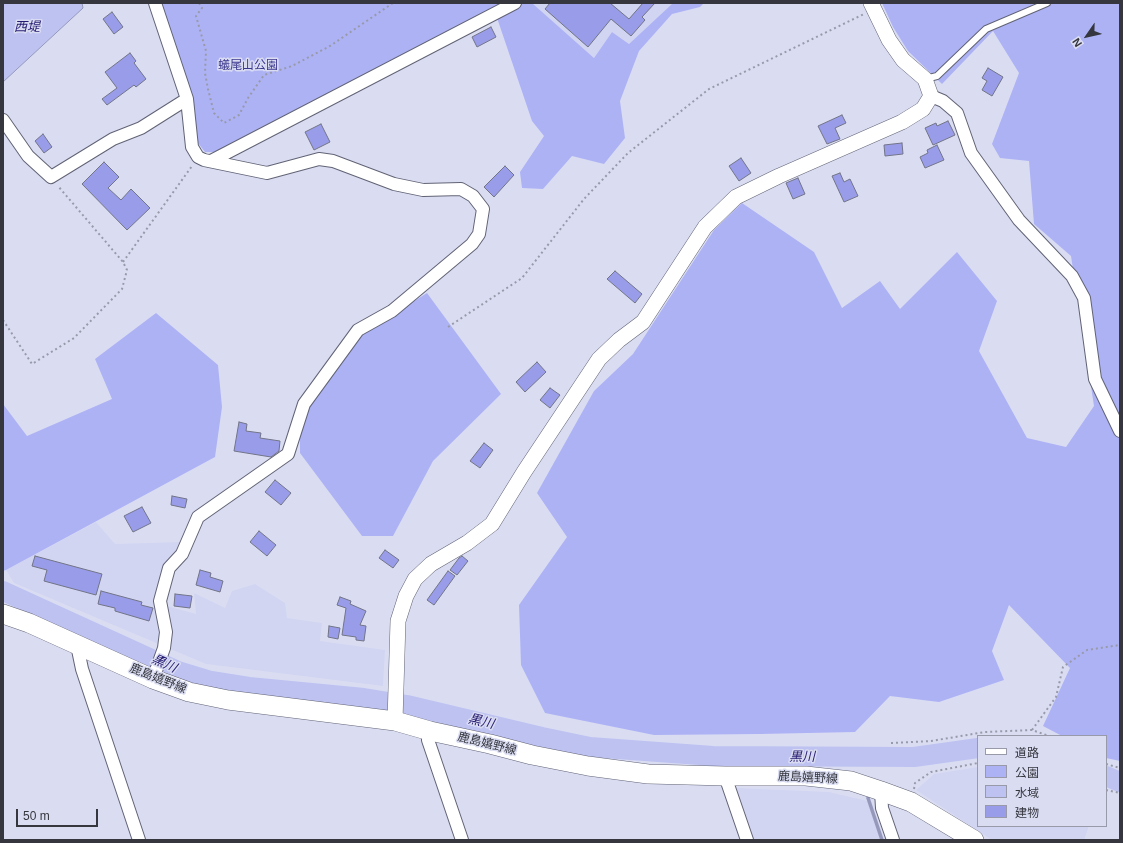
<!DOCTYPE html>
<meta charset="utf-8">
<style>
body{margin:0}
#map{position:relative;width:1123px;height:843px;overflow:hidden;background:#daddf2;font-family:Arial,"Noto Sans JP",sans-serif}
canvas{display:block}
.frame{position:absolute;inset:0;border:4px solid #35363e;pointer-events:none}
.legend{position:absolute;left:977px;top:735px;width:130px;height:92px;box-sizing:border-box;background:#daddf2;border:1px solid #989aaa;margin:0;padding:5px 7px;list-style:none;font-size:12px;color:#35363e}
.legend li{display:flex;align-items:center;gap:8px;height:20px}
.legend b{width:20px;border:1px solid #989aaa}
.north{position:absolute;left:1067px;top:16px;width:40px;height:40px;-webkit-text-stroke:3px #daddf2;paint-order:stroke;rotate:236deg;font-size:11px;font-weight:700;line-height:16px;text-align:center;color:#35363e}
.north::after{content:'';display:block;margin:auto;width:14px;height:18px;background:#35363e;clip-path:polygon(50% 0,100% 100%,50% 72%,0 100%)}
.scale{position:absolute;left:16px;top:809px;width:82px;height:18px;box-sizing:border-box;border:2px solid #35363e;border-top:0;padding-left:5px;font-size:12px;line-height:14px;white-space:nowrap;color:#35363e;-webkit-text-stroke:3px #daddf2;paint-order:stroke}
</style>
<div id="map">
<canvas width="1123" height="843"></canvas>
<div class="frame"></div>
<ul class="legend">
<li><b style="height:5px;background:#fff"></b>道路</li>
<li><b style="height:11px;background:#adb2f5"></b>公園</li>
<li><b style="height:11px;background:#bec2f1"></b>水域</li>
<li><b style="height:11px;background:#999de9"></b>建物</li>
</ul>
<div class="north">N</div>
<div class="scale">50 m</div>
</div>
<script>
const ctx = document.querySelector('canvas').getContext('2d');
ctx.lineJoin = 'round';
function paint(path, color) { ctx.fillStyle = color; ctx.fill(path, 'evenodd'); }
const shape = rows => new Path2D(rows.map(r => 'M' + r).join(''));
function trace(path, color, width, dash) { ctx.strokeStyle = color; ctx.lineWidth = width; ctx.lineCap = dash ? 'butt' : 'round'; ctx.setLineDash(dash || []); ctx.stroke(path); }
function label(font, color, halo, rows, align = 'center') {
  ctx.font = font + ' Arial,"Noto Sans JP",sans-serif'; ctx.lineWidth = 3; ctx.setLineDash([]); ctx.textBaseline = 'middle'; ctx.strokeStyle = halo; ctx.fillStyle = color; for (const [text, x, y, turn = 0] of rows) {
    ctx.save(); ctx.translate(x, y); ctx.rotate((+turn || 0) * Math.PI / 180); ctx.textAlign = isNaN(turn) ? turn : align; if (halo) ctx.strokeText(text, 0, 0); ctx.fillText(text, 0, 0); ctx.restore();
  }
}
const built = shape([
 [532,3,673,3,629,44,612,32,594,58],
 [96,522,115,544,183,542,166,564,156,603,196,614,194,593,225,608,232,591,255,584,285,603,287,618,322,623,320,641,385,650,383,686,206,664,14,583,6,570],
 [978,767,978,826,1089,826,1084,840,992,840,916,790,934,774],
 [735,788,829,792,868,801,881,840,753,840]
]);
const green = shape([
 [161,3,532,3,594,58,612,32,629,44,673,3,704,3,700,7,672,14,639,51,620,101,625,138,604,164,572,156,543,189,522,188,520,172,544,136,532,121,494,9,217,152,205,152,198,143,193,101],
 [882,3,1120,3,1120,761,1106,758,1106,736,1062,736,1043,726,1070,668,1009,605,992,651,1004,680,939,702,890,696,855,732,760,734,654,735,545,713,521,665,519,605,567,537,537,493,594,391,633,354,714,230,742,203,814,252,842,308,880,281,900,309,957,252,997,301,979,351,1027,438,1066,447,1094,406,1071,256,1034,224,1029,161,1000,158,992,144,1019,73,993,31,942,84,908,51,893,27],
 [427,293,501,394,433,461,393,536,362,536,300,453,300,434,309,406,358,337],
 [156,313,218,365,222,407,215,457,6,570,3,571,3,404,27,436,112,399,95,359]
]);
const water = shape([
 [3,3,82,3,83,8,3,82,3,3]
]);
const stream = shape([
 [868,798,882,840]
]);
const river = shape([
 [3,591,178,671,211,681,249,687,364,698,407,705,542,737,590,747,713,756,914,757,978,748],
 [1106,776,1120,782]
]);
const building = shape([
 [550,3,610,3,629,19,643,3,655,3,642,17,645,20,631,36,611,19,588,47,545,9,550,3],
 [112,12,123,27,114,34,103,19,112,12],
 [491,27,496,37,477,47,472,37,491,27],
 [130,53,136,61,134,63,146,79,136,87,134,85,107,105,102,99,117,88,105,72,130,53],
 [988,68,1003,77,992,96,982,90,987,81,982,78,988,68],
 [842,115,846,123,835,128,840,139,827,144,818,126,842,115],
 [948,121,955,135,933,145,925,128,936,123,937,126,948,121],
 [321,124,330,142,314,150,305,132,321,124],
 [43,134,52,147,44,153,35,141,43,134],
 [902,143,903,154,885,156,884,145,902,143],
 [937,145,944,160,925,168,920,157,928,153,927,150,937,145],
 [741,158,751,173,739,181,729,166,741,158],
 [104,162,119,177,108,188,121,200,131,189,150,208,127,230,82,184,104,162],
 [505,166,514,175,494,197,484,187,505,166],
 [840,173,844,182,850,179,858,196,844,202,832,176,840,173],
 [798,178,805,194,793,199,786,183,798,178],
 [615,271,642,294,635,303,607,279,615,271],
 [537,362,546,372,525,392,516,382,537,362],
 [550,388,560,395,550,408,540,400,550,388],
 [239,422,247,424,246,431,261,433,260,438,280,441,279,451,271,457,234,451,239,422],
 [484,443,493,450,480,468,470,461,484,443],
 [275,480,291,493,281,505,265,492,275,480],
 [172,496,187,499,185,508,171,505,172,496],
 [142,507,151,523,133,532,124,516,142,507],
 [259,531,276,545,267,556,250,542,259,531],
 [385,550,399,560,393,568,379,558,385,550],
 [35,556,102,574,96,595,44,581,47,570,32,566,35,556],
 [462,556,468,561,457,575,450,570,459,558,462,556],
 [200,570,211,573,210,577,223,581,220,592,196,585,200,570],
 [448,571,455,576,434,605,427,600,448,571],
 [101,591,142,602,141,605,153,608,149,621,115,611,115,608,98,604,101,591],
 [175,594,192,596,190,608,174,606,175,594],
 [340,597,351,601,350,604,366,611,360,625,366,626,364,641,356,640,356,637,342,635,346,608,337,605,340,597],
 [329,626,340,628,338,639,328,637,329,626]
]);
const path = shape([
 [199,3,202,8,196,16,206,51,205,73,208,89,214,113,224,123,239,115,248,98,264,75,292,66,330,46,393,3],
 [123,262,192,166],
 [3,320,32,364,74,338,122,289,127,270,123,262,58,186],
 [448,327,522,278,584,199,628,153,709,89,864,14],
 [1032,730,1056,697,1063,667,1087,650,1120,645],
 [891,743,931,741,985,732,1032,730,1049,736],
 [1106,764,1120,768],
 [914,789,915,783,931,772,978,763],
 [1106,790,1120,793]
]);
const service = shape([
 [925,79,937,76,986,29,1047,3]
]);
const minor = shape([
 [931,96,943,101,957,113,971,153,1019,220,1072,276,1084,298,1095,379,1120,431],
 [3,120,28,156,51,177,113,139,141,128,187,99],
 [211,161,515,3],
 [77,645,82,669,139,840],
 [153,679,164,648,166,632,160,601,169,568,182,554,198,517,288,454,304,404,358,330,392,311,472,244,479,234,483,209,473,196,461,189,423,190,394,184,333,161,319,159,267,173,204,160,198,157,192,147,187,99,155,3],
 [430,731,428,740,462,840],
 [725,776,747,840],
 [881,791,882,808,893,840]
]);
const tertiary = shape([
 [395,721,398,621,406,596,415,579,431,564,467,543,492,524,524,472,599,359,619,340,643,322,705,227,736,197,779,176,902,122,923,109,931,96,925,79,903,60,889,40,871,3]
]);
const primary = shape([
 [3,614,29,623,153,679,189,692,228,700,395,721,430,731,490,744,532,755,588,766,648,774,725,776,806,776,851,781,881,791,911,802,974,840]
]);
const parkNames = [
 ["蟻尾山公園",248,66]
];
const streetNames = [
 ["鹿島嬉野線",158,679,22],
 ["鹿島嬉野線",487,744,14],
 ["鹿島嬉野線",808,778,3]
];
const waterNames = [
 ["西堤",27,27],
 ["黒川",164,664,24],
 ["黒川",481,722,13],
 ["黒川",802,757]
];
paint(built, '#d2d5f2');
paint(green, '#adb2f5');
paint(water, '#bec2f1');
trace(water, '#9598bb', 1);
trace(stream, '#9598bb', 3.5);
trace(river, '#bec2f1', 20);
paint(building, '#999de9');
trace(building, '#727487', 1);
trace(service, '#616375', 8);
trace(minor, '#616375', 14);
trace(tertiary, '#616375', 16);
trace(primary, '#616375', 20);
trace(path, '#989aaa', 2, [2, 3]);
trace(service, '#fff', 6);
trace(minor, '#fff', 12);
trace(tertiary, '#fff', 15);
trace(primary, '#fff', 19);
label('12px', '#3c378e', '#daddf2', parkNames);
label('12px', '#35363e', '#daddf2', streetNames);
label('italic 13px', '#271b71', '#daddf2', waterNames);
</script>
